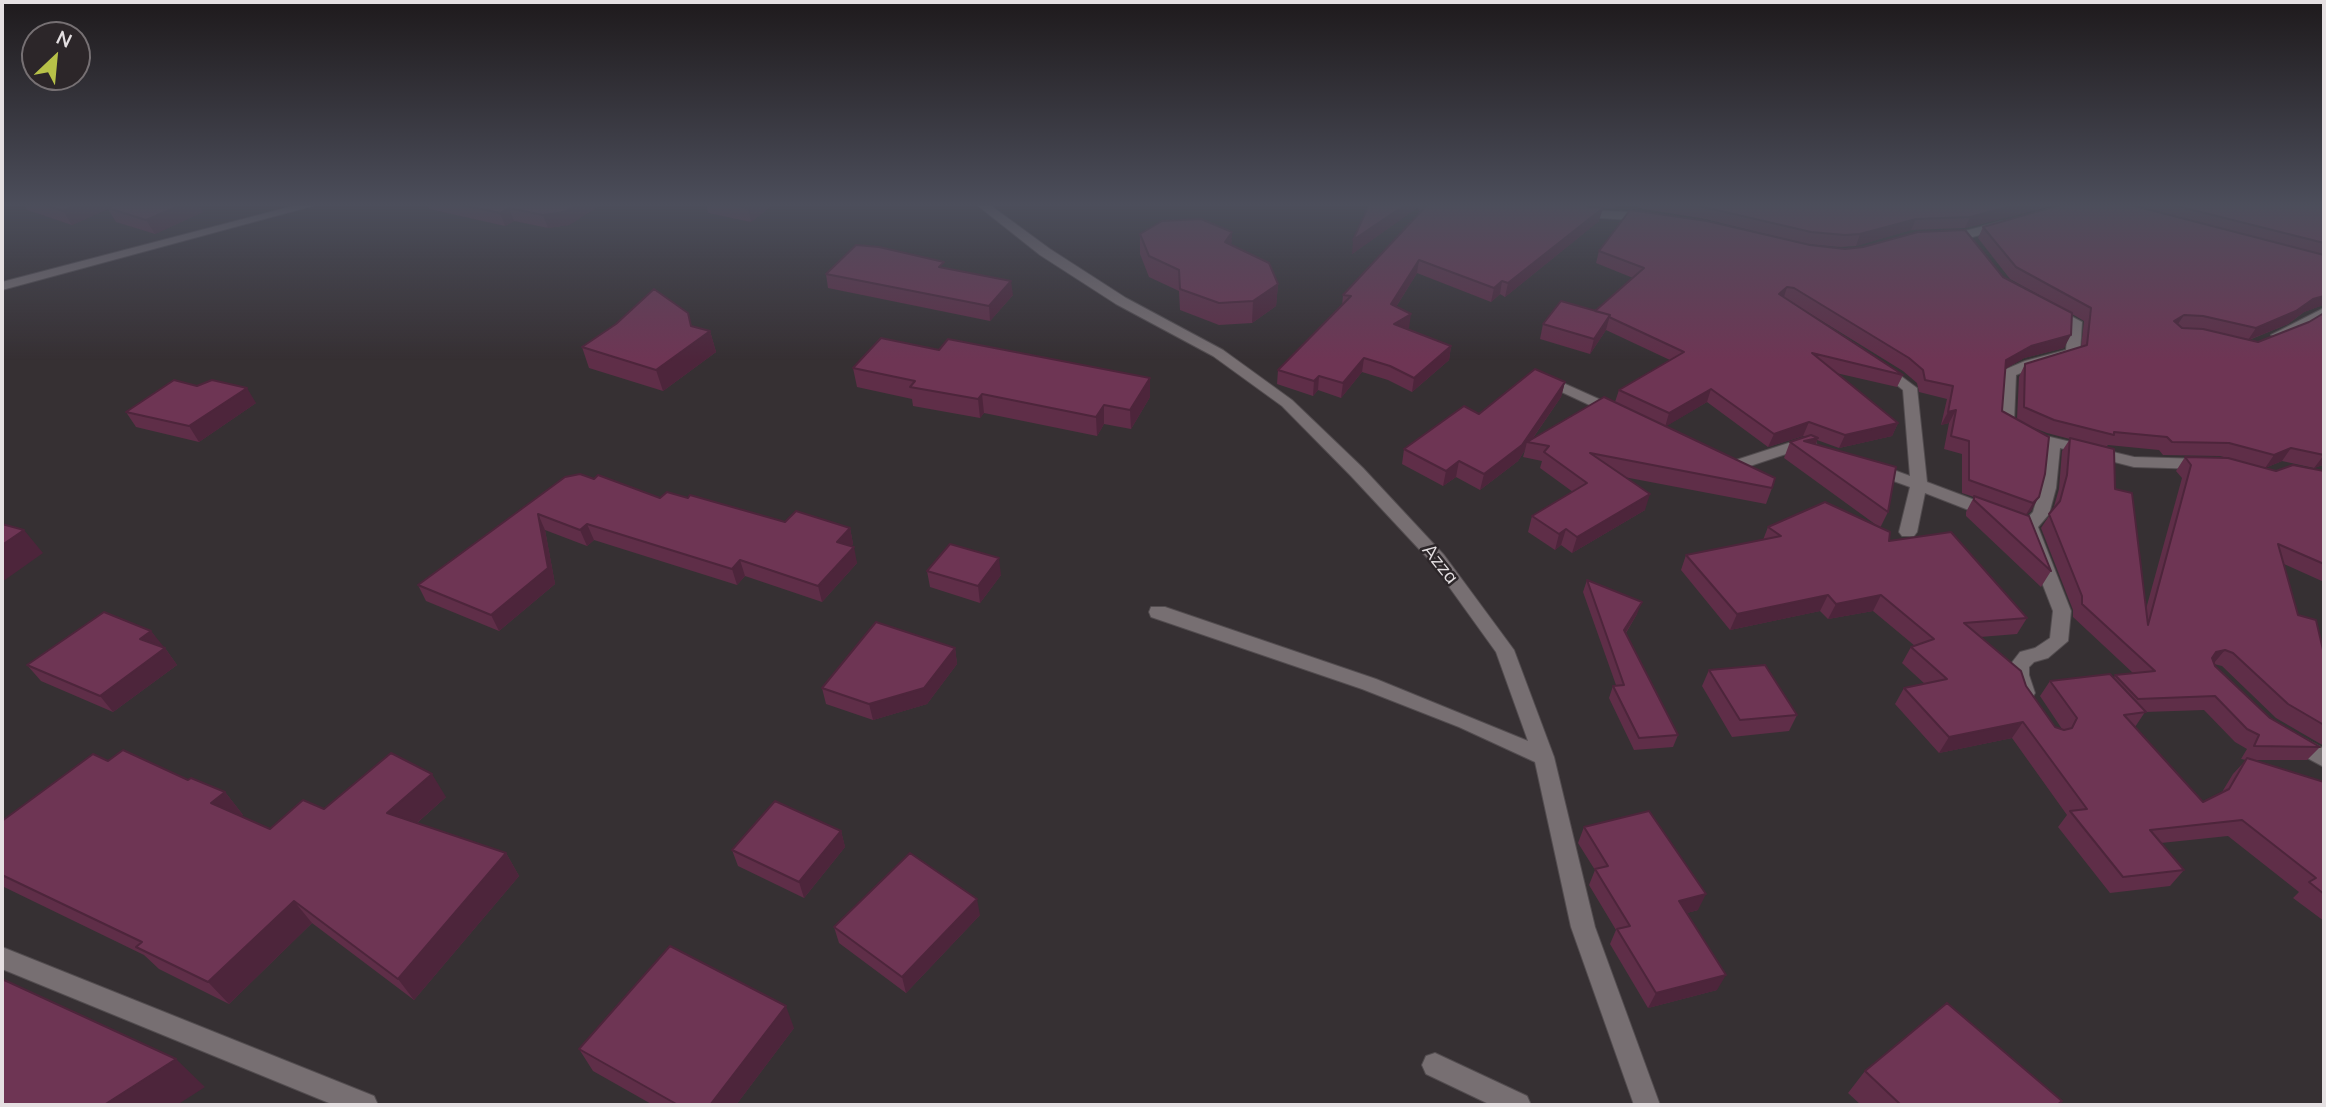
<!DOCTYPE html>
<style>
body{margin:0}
#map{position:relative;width:2326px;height:1107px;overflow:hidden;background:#363033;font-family:Mulish,sans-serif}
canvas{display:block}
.frame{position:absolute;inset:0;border:4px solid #e5e0e2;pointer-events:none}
.north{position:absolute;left:21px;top:21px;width:70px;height:70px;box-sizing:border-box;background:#2c2629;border:2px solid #767073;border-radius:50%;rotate:26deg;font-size:19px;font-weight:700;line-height:28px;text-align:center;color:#e5e0e2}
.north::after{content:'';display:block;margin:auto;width:24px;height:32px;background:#b7c148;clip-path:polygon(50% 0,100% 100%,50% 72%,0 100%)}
</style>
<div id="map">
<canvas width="2326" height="1107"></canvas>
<div class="frame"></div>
<div class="north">N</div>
</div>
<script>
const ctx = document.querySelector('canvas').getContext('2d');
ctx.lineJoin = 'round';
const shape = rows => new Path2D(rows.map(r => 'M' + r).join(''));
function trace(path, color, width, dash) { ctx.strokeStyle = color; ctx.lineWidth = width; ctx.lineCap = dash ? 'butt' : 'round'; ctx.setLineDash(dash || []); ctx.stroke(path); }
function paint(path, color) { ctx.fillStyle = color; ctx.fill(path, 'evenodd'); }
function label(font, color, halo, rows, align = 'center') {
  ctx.font = font + ' Mulish,sans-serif'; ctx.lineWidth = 5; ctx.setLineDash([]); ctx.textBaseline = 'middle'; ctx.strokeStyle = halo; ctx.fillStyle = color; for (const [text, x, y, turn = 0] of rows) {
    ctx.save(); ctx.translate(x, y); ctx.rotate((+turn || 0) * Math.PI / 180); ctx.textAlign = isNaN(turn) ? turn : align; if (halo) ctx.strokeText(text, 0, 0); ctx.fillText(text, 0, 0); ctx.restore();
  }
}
const minor = shape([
 [297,205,316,205,2,290,2,282,297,205],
 [977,205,990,205,1050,249,1126,298,1223,350,1292,400,1363,468,1444,555,1514,650,1554,757,1595,927,1660,1105,1634,1105,1571,927,1535,762,1459,727,1362,689,1151,617,1149,612,1151,607,1165,607,1376,679,1528,741,1496,652,1432,563,1351,476,1282,406,1213,356,1116,304,1040,255,977,205],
 [1587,210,1650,213,1656,217,1650,221,1583,217,1581,214,1587,210],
 [2002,221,2006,222,2006,228,1965,239,1948,240,1942,236,1948,232,1965,231,2002,221],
 [2050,305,2082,322,2080,353,2078,356,2035,367,2016,375,2014,422,2046,436,2134,457,2202,459,2210,464,2202,469,2134,467,2060,448,2056,488,2049,514,2038,527,2071,611,2068,641,2048,658,2034,662,2029,667,2029,675,2035,693,2032,698,2025,700,2018,698,2015,693,2009,675,2010,665,2020,652,2035,648,2050,638,2053,611,2020,526,2033,512,2040,488,2044,449,1998,424,2004,370,2025,361,2066,350,2068,324,2045,312,2045,306,2050,305],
 [2324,308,2324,317,2283,338,2278,339,2271,335,2324,308],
 [1882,362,1917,388,1927,482,1996,508,1998,512,1996,516,1984,516,1925,493,1917,532,1914,536,1902,536,1899,532,1910,487,1866,471,1864,467,1872,462,1910,476,1903,390,1877,369,1875,366,1882,362],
 [1543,374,1621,409,1624,412,1616,417,1611,415,1538,381,1536,378,1543,374],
 [1804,438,1815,442,1817,445,1815,448,1804,448,1732,472,1715,463,1723,458,1733,461,1804,438],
 [2294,733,2324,749,2324,767,2287,747,2284,741,2287,735,2294,733],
 [2,947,374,1096,378,1105,334,1105,2,969,2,947],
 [1435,1053,1527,1096,1531,1105,1491,1105,1426,1074,1422,1065,1426,1056,1435,1053]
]);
const wall = shape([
 [24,205,199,205,203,212,155,234,116,222,108,209,72,225,27,210],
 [427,205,601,205,569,225,548,228,514,221,505,226,429,209],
 [706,205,773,205,751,222,708,213],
 [1369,205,1619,205,1615,208,1599,208,1599,221,1505,297,1500,294,1491,302,1417,273,1396,307,1409,328,1407,329,1451,346,1449,360,1412,392,1388,380,1362,372,1341,398,1318,390,1313,396,1277,384,1278,370,1342,306,1343,295,1420,212,1417,208,1352,254],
 [1638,205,2056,205,1965,228,1911,230,1856,246,1840,247,1806,244,1705,219,1637,208],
 [2060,205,2324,205,2324,306,2323,305,2304,312,2288,324,2249,340,2258,342,2309,322,2324,313,2324,465,2323,465,2314,468,2282,461,2265,468,2276,471,2324,471,2324,582,2284,564,2298,615,2324,654,2324,746,2276,718,2222,666,2214,664,2215,666,2270,718,2320,747,2307,760,2251,760,2324,782,2324,921,2293,898,2299,892,2228,836,2161,843,2184,870,2170,886,2110,893,2058,827,2067,815,2012,738,1939,753,1895,704,1904,688,1925,684,1902,663,1911,647,1915,646,1873,611,1828,619,1820,611,1730,630,1681,570,1686,555,1763,540,1768,527,1879,527,1784,458,1790,442,1806,437,1803,436,1768,447,1707,402,1666,426,1772,488,1766,504,1624,477,1645,510,1572,553,1561,545,1555,550,1528,532,1532,516,1573,492,1540,468,1542,461,1523,457,1525,450,1518,461,1480,490,1456,477,1443,486,1402,464,1404,449,1479,414,1565,382,1561,397,1533,438,1615,402,1619,390,1670,360,1606,330,1590,354,1540,339,1543,324,1595,311,1633,278,1596,263,1599,251,1810,245,2003,277,2050,301,2010,279,1978,238,1983,227],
 [1788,300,1903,371,1917,383,1919,392,1947,399,1941,425,1949,423,1944,449,1962,454,1962,493,1974,497,1966,512,1966,516,2041,587,2051,571,2026,515,2031,511,2045,474,2027,425,2047,433,2070,439,2062,451,2059,489,2053,510,2041,528,2073,610,2073,617,2133,673,2115,675,2114,678,2050,681,2040,696,2062,729,2055,727,2026,686,1980,637,2017,634,2027,618,1889,541,1880,528,1888,512,1816,444,1817,440,1839,448,1892,436,1898,423,1836,373,1897,387,1903,375],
 [2072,314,2084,321,2081,347,2025,364,2019,377,2017,419,2002,411,2005,369,2024,358,2064,348],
 [2108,445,2159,450,2163,455,2220,456,2227,458,2185,457,2176,471,2182,478,2146,609,2115,489,2106,447],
 [2204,710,2235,742,2247,749,2241,759,2246,760,2233,774,2222,792,2203,802,2135,727,2145,712],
 [1232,232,1231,245,1278,284,1276,306,1252,323,1219,325,1180,310,1179,291,1149,277,1140,254,1140,234],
 [945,268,1013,295,990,321,828,288,826,274],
 [616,324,691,326,710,331,716,352,663,391,589,368,582,347],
 [939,350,1150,378,1150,397,1131,429,1104,424,1097,436,984,413,980,418,913,406,912,399,857,387,853,368],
 [256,403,199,442,136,427,126,412],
 [594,479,660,498,688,498,785,522,850,528,853,544,851,546,857,563,822,602,745,576,737,585,594,540,587,546,545,530,555,584,499,631,426,601,418,585],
 [927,571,1001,575,980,603,930,587],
 [1587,580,1637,614,1626,633,1678,735,1673,747,1634,750,1609,698,1613,686,1616,685,1583,592],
 [151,631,163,648,165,648,177,665,113,712,41,681,27,665],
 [955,648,957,664,927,704,873,720,826,704,822,688],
 [1709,670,1797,715,1789,731,1732,737,1702,686],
 [108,761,188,780,225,792,243,815,241,816,270,829,324,809,446,797,417,823,506,853,519,876,414,1000,312,923,229,1004,159,969,144,955,2,886,2,821],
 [1584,827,1698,910,1687,913,1717,990,1648,1008,1610,944,1616,930,1589,885,1595,870,1578,843],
 [841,831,845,847,804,898,738,866,732,850],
 [980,915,906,993,839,943,834,927],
 [794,1028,736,1105,653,1105,593,1071,579,1049],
 [1865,1071,2058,1105,1861,1105,1848,1093]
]);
const shadedWall = shape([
 [77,205,118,205,72,225,63,211],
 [181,205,199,205,203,212,155,234,146,220],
 [576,205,601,205,569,225,548,228,543,215],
 [751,205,773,205,751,222,748,208],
 [1405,205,1418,205,1417,208,1352,254,1353,240],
 [2016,205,2056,205,1965,228,1970,217],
 [509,208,514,221,505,226,500,213],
 [1603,208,1599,221,1505,297,1508,283],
 [1916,219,1911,230,1856,246,1860,234],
 [1232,232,1231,253,1225,242],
 [1419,260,1417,273,1389,318,1391,304],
 [1011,281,1013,295,990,321,989,306],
 [1502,281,1500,294,1491,302,1494,288],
 [1278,284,1276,306,1252,323,1253,301],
 [1787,287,1783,300,1779,294],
 [2324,296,2323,305,2304,312,2288,324,2248,340,2256,328,2313,299],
 [1411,314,1409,328,1392,338,1394,324],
 [1610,315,1606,330,1590,354,1594,339],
 [2184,315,2176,327,2174,321],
 [710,331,716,352,663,391,656,370],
 [2071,335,2064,348,2024,358,1999,373,2006,360,2031,346],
 [1451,346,1449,360,1412,392,1414,378],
 [1364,358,1362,372,1341,398,1343,383],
 [1319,376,1318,390,1313,396,1314,381],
 [1150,378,1150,397,1131,429,1130,410],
 [1565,382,1561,397,1530,442,1527,442,1525,450,1518,461,1480,490,1484,474],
 [247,388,256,403,199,442,189,426],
 [1711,389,1707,402,1665,427,1669,413],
 [982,394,984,413,980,418,978,399],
 [1104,405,1104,424,1097,436,1096,417],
 [1956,410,1949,423,1941,425,1948,412],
 [1809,422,1803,436,1768,447,1774,434],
 [1898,423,1892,436,1839,448,1845,435],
 [1818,438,1812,454,1804,441],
 [2291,448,2282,461,2265,468,2274,455],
 [2324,455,2324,463,2323,465,2314,468],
 [1459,461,1456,477,1443,486,1446,471],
 [1650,494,1645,510,1572,553,1577,537],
 [2039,497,2031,511,2025,516,2033,503],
 [538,514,545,530,555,584,499,631,491,615],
 [587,524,594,540,587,546,580,530],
 [850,528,853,544,840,558,837,542],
 [1566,529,1561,545,1555,550,1559,534],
 [24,530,43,553,2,582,2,545],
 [854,547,857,563,822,602,818,586],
 [999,558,1001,575,980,603,978,586],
 [740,560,745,576,737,585,732,569],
 [1828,595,1820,611,1730,630,1737,614],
 [1881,595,1873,611,1828,619,1836,604],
 [1642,602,1637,614,1620,642,1624,630],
 [151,631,164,647,153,655,140,639],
 [165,648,177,665,113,712,100,696],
 [955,648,957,664,927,704,873,720,869,704],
 [2225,650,2214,663,2205,665,2216,652],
 [2023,722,2012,738,1939,753,1949,737],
 [432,774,446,797,402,836,387,813],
 [225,792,243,815,230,826,211,803],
 [841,831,845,847,804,898,799,882],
 [506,853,519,876,414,1000,398,979],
 [1706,894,1698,910,1672,917,1679,901],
 [977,899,980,915,906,993,902,977],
 [294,901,312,923,229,1004,208,982],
 [1726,975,1717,990,1648,1008,1656,993],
 [786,1006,794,1028,736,1105,710,1105],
 [176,1059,205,1087,177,1105,104,1105]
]);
const building = shape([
 [45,205,77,205,63,211,45,205],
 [115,205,181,205,146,220,108,208,115,205],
 [462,205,576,205,564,212,543,215,509,208,500,213,462,205],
 [734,205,751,205,748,208,734,205],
 [1369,205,1405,205,1353,240,1369,205],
 [1427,205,1586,205,1589,207,1603,208,1508,283,1502,281,1494,288,1419,260,1391,304,1411,314,1394,324,1451,346,1414,378,1390,366,1364,358,1343,383,1319,376,1314,381,1278,370,1351,296,1343,295,1427,205],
 [1690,205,2016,205,1970,217,1916,219,1860,234,1845,235,1811,232,1708,208,1690,205],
 [2060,205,2131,205,2324,255,2324,296,2313,299,2296,311,2256,328,2203,316,2184,315,2174,321,2182,328,2203,329,2258,342,2309,322,2324,313,2324,455,2291,448,2274,455,2229,443,2172,442,2167,437,2114,432,2114,435,2054,420,2024,407,2025,364,2087,345,2091,308,2016,267,1983,227,2060,205],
 [2173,205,2324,205,2324,243,2173,205],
 [1630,210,1707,221,1810,245,1845,249,1863,247,1918,232,1965,230,2003,277,2072,313,2071,335,2031,346,2006,360,2002,411,2049,437,2045,474,2039,497,2033,503,1969,480,1969,441,1951,436,1956,410,1948,412,1953,386,1925,380,1923,370,1909,358,1794,288,1787,287,1779,294,1903,375,1812,353,1898,423,1845,435,1809,422,1774,434,1711,389,1669,413,1619,390,1684,352,1609,317,1610,315,1595,311,1644,268,1599,251,1630,210],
 [1201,219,1232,232,1225,242,1269,263,1278,284,1253,301,1219,303,1180,289,1179,270,1149,256,1140,234,1162,221,1201,219],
 [856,245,879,247,944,262,939,267,1011,281,989,306,826,274,856,245],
 [654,289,688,313,691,326,710,331,656,370,582,347,616,324,654,289],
 [1561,301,1610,315,1594,339,1543,324,1561,301],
 [881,338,939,350,948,339,1150,378,1130,410,1104,405,1096,417,982,394,978,399,910,387,915,381,853,368,881,338],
 [1535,369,1565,382,1522,445,1484,474,1459,461,1446,471,1404,449,1464,406,1479,414,1535,369],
 [174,380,197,386,212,380,247,388,189,426,126,412,174,380],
 [1604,397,1775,478,1772,488,1590,453,1650,494,1577,537,1566,529,1559,534,1532,516,1587,483,1544,452,1549,446,1527,442,1604,397],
 [1811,435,1818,438,1804,441,1896,467,1888,512,1790,442,1811,435],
 [2070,438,2114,449,2115,489,2132,493,2148,625,2191,465,2185,457,2228,458,2276,471,2293,465,2324,471,2324,564,2278,544,2298,615,2316,620,2324,654,2324,725,2288,704,2233,653,2225,650,2216,652,2212,658,2215,666,2270,718,2320,747,2254,746,2259,735,2247,729,2215,696,2138,699,2115,675,2155,671,2082,604,2082,596,2049,514,2060,501,2067,475,2070,438],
 [580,474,594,479,598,475,660,498,667,492,688,498,690,495,785,522,796,511,850,528,837,542,854,547,818,586,740,560,732,569,587,524,580,530,538,514,548,568,491,615,418,585,565,477,580,474],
 [1974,496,2029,516,2051,571,1974,500,1974,496],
 [1825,502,1890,532,1889,541,1951,532,2027,618,1964,623,2021,671,2026,686,2055,727,2064,730,2072,728,2077,718,2050,681,2110,674,2146,712,2124,715,2203,802,2229,789,2247,758,2324,782,2324,894,2309,882,2316,878,2242,820,2150,830,2184,870,2123,877,2070,811,2087,809,2023,722,1949,737,1904,688,1947,679,1911,647,1934,639,1881,595,1836,604,1828,595,1737,614,1686,555,1781,536,1768,527,1825,502],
 [2,524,24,530,2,545,2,524],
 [950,544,999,558,978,586,927,571,950,544],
 [1587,580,1642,602,1624,630,1678,735,1639,738,1613,686,1624,685,1587,580],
 [104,612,151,631,140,639,165,648,100,696,27,665,104,612],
 [876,622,955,648,924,688,869,704,822,688,876,622],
 [1765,665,1797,715,1740,720,1709,670,1765,665],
 [123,750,188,780,191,778,225,792,211,803,270,829,303,800,324,809,391,753,432,774,387,813,506,853,398,979,294,901,208,982,136,947,142,942,2,875,2,821,93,754,108,761,123,750],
 [775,801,841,831,799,882,732,850,775,801],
 [1649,811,1706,894,1679,901,1726,975,1656,993,1617,929,1630,926,1595,869,1608,866,1584,827,1649,811],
 [910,853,977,899,902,977,834,927,910,853],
 [670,946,786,1006,710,1105,678,1105,579,1049,670,946],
 [2,979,176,1059,104,1105,2,1105,2,979],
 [1947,1003,2062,1101,2057,1105,1901,1105,1865,1071,1947,1003]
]);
const streetNames = [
 ["Azza",1440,564,51]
];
trace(minor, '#524c4f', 2);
paint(minor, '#776f72');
paint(wall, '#5f2e48');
paint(shadedWall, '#4d253b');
paint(building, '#6e3554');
trace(building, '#4d253b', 2);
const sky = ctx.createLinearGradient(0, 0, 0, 360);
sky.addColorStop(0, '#1e1a1c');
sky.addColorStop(0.57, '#4c4e5b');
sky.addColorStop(1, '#4c4e5b00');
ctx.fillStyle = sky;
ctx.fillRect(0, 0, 2326, 360);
label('19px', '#e5e0e2', '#2c2629', streetNames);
</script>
